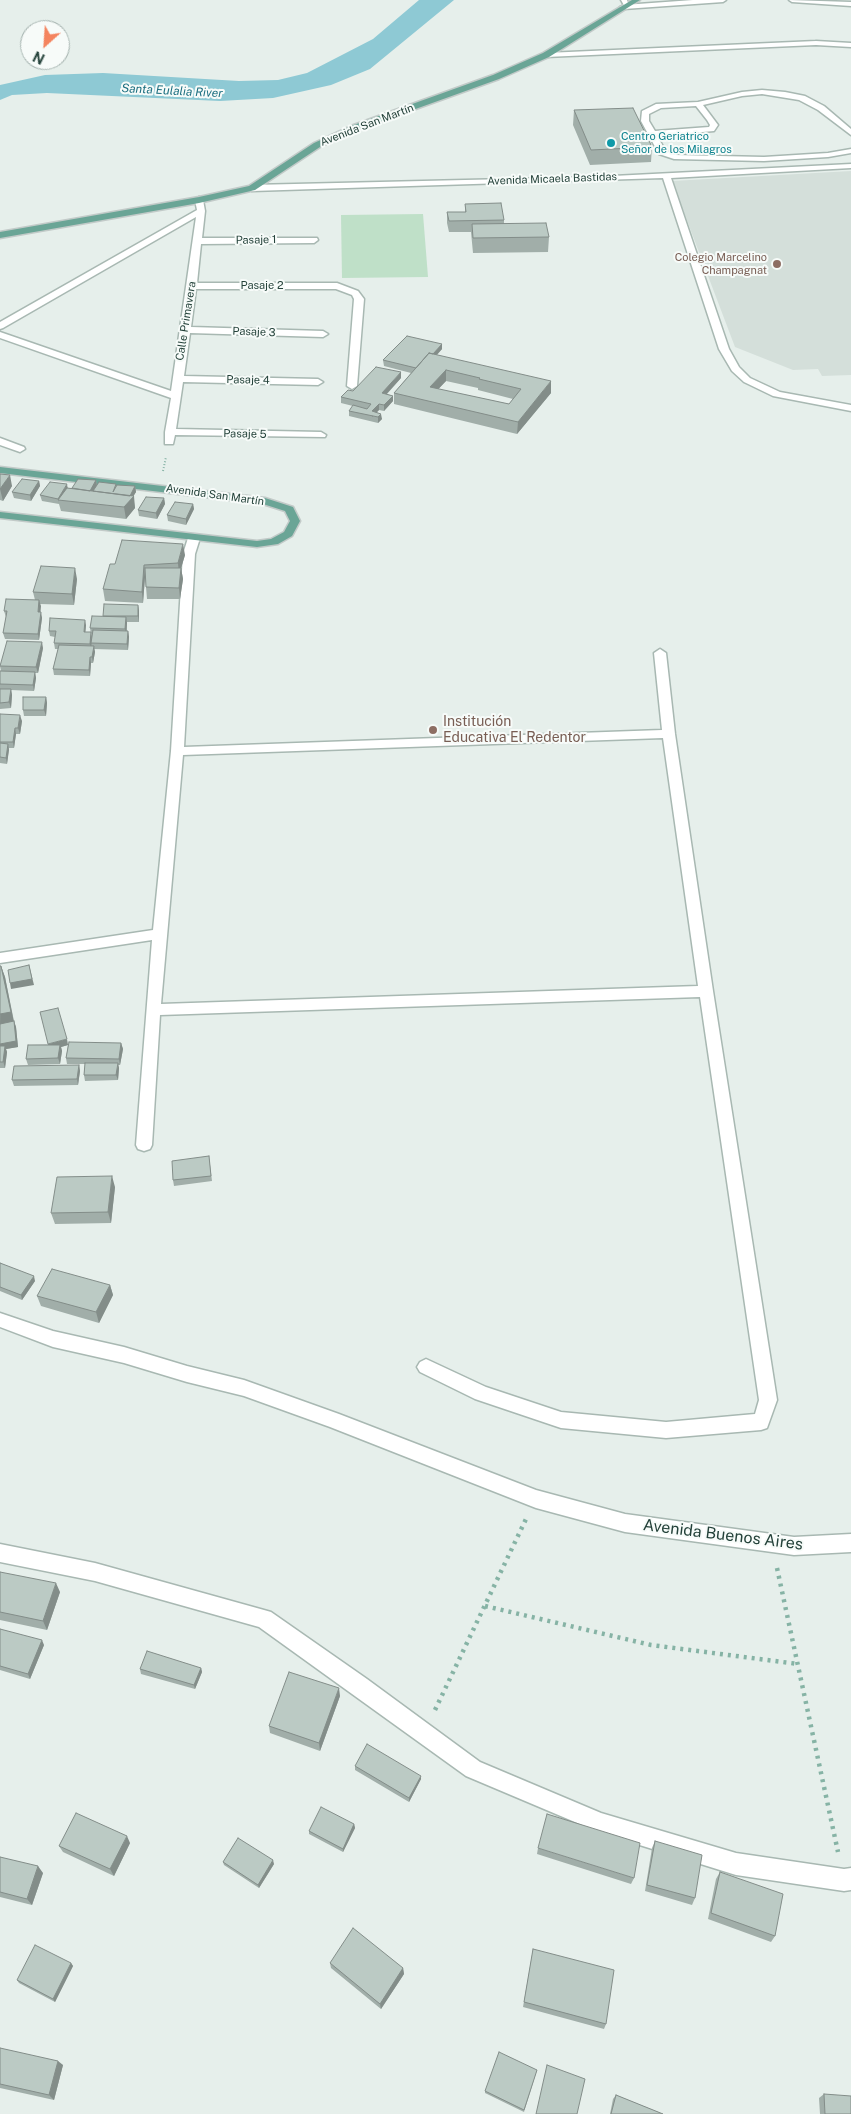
<!DOCTYPE html>
<meta charset="utf-8">
<style>
body{margin:0}
#map{position:relative;width:851px;height:2114px;overflow:hidden;background:#e6efeb;font-family:"Public Sans",sans-serif}
canvas{display:block}
.north{position:absolute;left:20px;top:20px;width:50px;height:50px;box-sizing:border-box;background:#f7fbf9;border:1px solid #a3b1ad;border-radius:50%;rotate:206deg;font-size:14px;font-weight:700;line-height:20px;text-align:center;color:#24423a}
.north::after{content:'';display:block;margin:auto;width:18px;height:22px;background:#f4845f;clip-path:polygon(50% 0,100% 100%,50% 72%,0 100%)}
</style>
<div id="map">
<canvas width="851" height="2114"></canvas>
<div class="north">N</div>
</div>
<script>
const ctx = document.querySelector('canvas').getContext('2d');
ctx.lineJoin = 'round';
function paint(path, color) { ctx.fillStyle = color; ctx.fill(path, 'evenodd'); }
const shape = rows => new Path2D(rows.map(r => 'M' + r).join(''));
function trace(path, color, width, dash) { ctx.strokeStyle = color; ctx.lineWidth = width; ctx.lineCap = dash ? 'butt' : 'round'; ctx.setLineDash(dash || []); ctx.stroke(path); }
function label(font, color, halo, rows, align = 'center') {
  ctx.font = font + ' "Public Sans",sans-serif'; ctx.lineWidth = 4; ctx.setLineDash([]); ctx.textBaseline = 'middle'; ctx.strokeStyle = halo; ctx.fillStyle = color; for (const [text, x, y, turn = 0] of rows) {
    ctx.save(); ctx.translate(x, y); ctx.rotate((+turn || 0) * Math.PI / 180); ctx.textAlign = isNaN(turn) ? turn : align; if (halo) ctx.strokeText(text, 0, 0); ctx.fillText(text, 0, 0); ctx.restore();
  }
}
const built = shape([
 [851,171,851,375,822,376,818,369,793,370,735,347,672,181]
]);
const green = shape([
 [423,214,428,277,342,278,341,215]
]);
const water = shape([
 [419,0,454,0,370,69,331,85,273,98,220,101,47,93,12,95,0,100,0,85,45,75,103,73,239,81,278,80,307,73,373,39]
]);
const pathFar1 = shape([
 [163,471,166,457]
]);
const path = shape([
 [777,1568,838,1852],
 [485,1606,651,1645,798,1664],
 [435,1710,526,1519]
]);
const service = shape([
 [621,0,627,0,629,7,625,7,621,0],
 [762,90,785,92,805,96,824,106,851,129,851,135,818,110,799,100,762,94,742,96,703,105,718,125,714,131,657,136,665,150,675,155,764,157,828,153,851,149,851,153,828,157,764,161,674,159,659,154,641,121,642,111,656,104,698,102,742,92,762,90],
 [696,106,707,120,710,125,709,127,655,131,649,121,649,114,661,108,696,106]
]);
const minor = shape([
 [693,0,726,0,723,2,624,9,620,7,624,5,693,0],
 [789,0,851,2,851,6,792,2,789,0],
 [816,41,851,43,851,47,816,45,546,57,542,55,546,53,816,41],
 [851,164,851,168,671,178,729,349,739,367,750,378,780,392,851,405,851,411,773,396,744,382,732,371,719,349,663,178,252,191,248,188,252,185,593,177,851,164],
 [199,197,203,200,205,211,202,238,317,238,318,240,314,243,201,244,197,283,337,283,358,291,364,299,357,386,352,389,347,386,354,299,352,295,336,289,196,289,191,327,323,331,328,334,323,337,190,333,184,376,318,379,323,382,318,385,183,382,176,429,321,432,326,435,325,437,175,435,173,444,165,444,165,432,171,398,0,338,0,332,171,391,196,217,3,328,0,329,0,322,197,210,195,200,199,197],
 [0,438,24,447,25,449,20,452,0,445,0,438],
 [194,535,200,538,195,554,184,747,662,730,654,653,660,649,666,653,675,734,713,991,777,1400,767,1428,761,1430,666,1438,561,1428,475,1399,420,1372,417,1367,420,1362,426,1359,486,1387,561,1412,666,1422,755,1414,759,1400,700,997,160,1015,152,1145,150,1149,144,1151,138,1149,136,1145,152,940,0,963,0,953,153,930,171,751,183,554,188,538,194,535],
 [663,738,698,986,161,1004,183,755,663,738],
 [0,1313,53,1331,124,1347,187,1366,244,1380,339,1414,536,1490,625,1514,794,1537,851,1534,851,1552,794,1555,625,1532,536,1508,330,1427,244,1396,187,1382,124,1363,53,1347,0,1327,0,1313],
 [0,1544,95,1563,264,1610,271,1612,367,1679,480,1762,601,1813,736,1853,844,1869,851,1868,851,1890,844,1891,736,1875,601,1833,466,1776,259,1627,95,1581,0,1562,0,1544]
]);
const primary = shape([
 [632,0,640,0,549,57,499,79,357,130,320,147,255,190,199,203,0,238,0,232,199,197,249,186,314,143,351,126,493,75,543,53,632,0],
 [0,467,265,498,293,507,300,521,292,536,278,544,257,547,0,518,0,512,257,541,271,539,284,532,290,521,285,511,263,504,0,473,0,467]
]);
const wall = shape([
 [574,110,652,147,651,162,590,165,573,125],
 [465,204,504,220,504,223,549,237,548,252,473,253,471,232,449,232,447,223,447,212,465,212],
 [442,344,442,349,437,355,551,393,517,434,394,404,394,393,411,373,384,366,383,360],
 [446,381,478,388,478,390,513,399,509,404,438,389],
 [401,378,387,394,393,396,393,401,384,411,379,410,377,412,382,419,378,423,349,416,349,411,353,406,341,403,341,397,353,391],
 [0,474,12,486,3,501,0,500],
 [96,480,97,485,135,486,136,492,133,496,135,508,126,519,61,511,59,504,42,501,40,495,68,488,72,488],
 [39,481,40,486,31,501,14,498,12,492],
 [164,498,165,504,157,519,139,516,138,510],
 [193,504,194,509,186,525,168,521,167,515],
 [185,555,181,568,183,579,180,599,147,599,146,587,145,577,143,603,105,601,103,589,115,564],
 [77,579,74,605,40,604,40,612,42,618,39,640,5,639,3,633,6,617,4,611,35,600,33,592],
 [138,605,139,611,139,622,127,622,127,631,128,631,129,637,128,650,94,649,95,652,93,663,91,663,90,676,54,675,53,669,58,649,55,649,54,643,55,637,50,636,49,631,86,625,85,632,91,632,92,638,92,634,91,634,90,628,103,617,103,616],
 [43,648,38,673,35,673,36,678,34,691,11,690,12,695,11,708,0,709,0,671,1,671,0,666],
 [46,697,47,703,46,716,24,716,23,710],
 [0,714,22,721,20,734,16,734,14,748,9,748,7,764,0,763],
 [0,966,1,966,5,977,14,1021,16,1027,18,1047,6,1049,7,1052,5,1068,0,1068],
 [121,1043,123,1049,120,1065,118,1065,119,1068,118,1080,85,1081,84,1075,85,1064,67,1064,66,1058,68,1045,61,1047,62,1051,60,1064,28,1065,26,1059,28,1045],
 [79,1065,80,1071,78,1085,14,1086,12,1080],
 [209,1156,212,1181,174,1186,173,1180],
 [115,1187,111,1223,55,1224,51,1213],
 [0,1263,35,1281,22,1300,0,1291],
 [110,1285,113,1295,99,1323,41,1306,37,1296],
 [0,1572,60,1592,47,1630,0,1620],
 [0,1629,44,1645,30,1679,0,1670],
 [201,1668,202,1672,195,1689,141,1674,140,1669],
 [340,1696,320,1751,270,1733,269,1726],
 [355,1766,421,1779,409,1802,355,1770],
 [354,1824,355,1828,343,1852,309,1834,309,1831],
 [655,1841,695,1898,692,1905,645,1891,652,1848],
 [130,1843,114,1876,63,1852,59,1846],
 [538,1848,634,1878,631,1884,537,1854],
 [0,1857,43,1873,32,1905,0,1897],
 [223,1862,274,1864,259,1888,224,1865],
 [720,1872,775,1936,771,1942,708,1919,716,1879],
 [533,1949,606,2024,604,2029,523,2007],
 [71,1963,73,1966,55,2002,19,1983,17,1980],
 [330,1963,403,1968,404,1974,381,2009,331,1968],
 [0,2048,63,2065,54,2100,0,2088],
 [537,2070,524,2112,485,2093,485,2091],
 [824,2094,851,2114,820,2114,819,2098],
 [616,2095,663,2114,610,2114,613,2099]
]);
const shadedWall = shape([
 [442,344,442,349,419,374,419,369],
 [446,370,446,381,430,398,430,387],
 [401,372,401,378,382,399,382,393],
 [551,381,551,393,517,434,518,422],
 [393,396,393,401,384,411,384,405],
 [379,404,379,410,372,417,372,411],
 [381,414,382,419,378,423,378,417],
 [10,475,12,486,3,501,0,489],
 [96,480,97,486,91,495,87,495],
 [39,481,40,486,31,501,30,495],
 [67,484,68,490,58,500,59,504,58,499],
 [135,486,136,492,133,497,134,496,135,508,126,519,124,507,127,500],
 [164,498,165,504,157,519,156,513],
 [193,504,194,509,186,525,186,519],
 [183,544,185,555,179,575,178,563],
 [144,565,145,577,143,603,142,592],
 [75,568,77,579,74,605,72,594],
 [181,568,183,579,180,599,179,588],
 [39,600,41,606,40,618,38,612],
 [138,605,139,611,139,622,138,616],
 [41,612,42,618,39,640,38,634],
 [126,617,127,623,126,635,125,629],
 [85,620,86,625,85,638,84,632],
 [128,631,129,637,128,650,127,644],
 [91,632,92,638,91,650,90,644],
 [42,642,43,648,38,673,36,667],
 [94,646,95,652,93,663,92,657],
 [90,657,91,663,90,676,89,670],
 [35,672,36,678,34,691,33,685],
 [11,689,12,695,11,708,9,702],
 [46,697,47,703,46,716,44,710],
 [20,715,22,721,20,734,18,728],
 [15,728,16,734,14,748,13,742],
 [8,744,9,750,7,764,6,758],
 [29,965,34,985,11,989,10,983],
 [1,966,5,977,14,1023,0,1026],
 [14,1021,16,1027,18,1047,6,1049,7,1052,5,1068,0,1050,0,1044],
 [67,1039,68,1045,61,1047,62,1051,60,1064,58,1058,49,1050,48,1044],
 [121,1043,123,1049,120,1065,119,1059],
 [118,1063,119,1068,118,1080,116,1075],
 [79,1065,80,1071,78,1085,77,1079],
 [112,1176,115,1187,111,1223,108,1212],
 [34,1276,35,1281,22,1300,21,1295],
 [110,1285,113,1295,99,1323,96,1312],
 [56,1583,60,1592,47,1630,43,1621],
 [42,1640,44,1645,30,1679,28,1674],
 [201,1668,202,1672,195,1689,194,1685],
 [339,1688,340,1696,320,1751,319,1743],
 [421,1776,421,1779,409,1802,409,1798],
 [354,1824,355,1828,343,1852,343,1849],
 [127,1836,130,1843,114,1876,110,1869],
 [273,1860,274,1864,259,1888,258,1885],
 [38,1866,43,1873,32,1905,27,1899],
 [71,1963,73,1966,55,2002,53,1999],
 [403,1968,404,1974,381,2009,380,2004],
 [58,2061,63,2065,54,2100,49,2095]
]);
const building = shape([
 [633,108,652,147,591,150,574,110,633,108],
 [501,203,504,220,449,221,447,212,466,212,465,204,501,203],
 [546,223,549,237,473,238,472,224,546,223],
 [407,336,442,344,433,354,429,353,416,368,383,360,407,336],
 [429,353,551,381,518,422,394,393,429,353],
 [446,370,480,378,479,379,521,389,509,404,430,387,446,370],
 [376,367,401,372,382,393,393,396,384,405,379,404,372,411,381,414,378,417,349,411,353,405,367,409,371,404,341,397,348,390,353,391,376,367],
 [0,474,10,475,0,489,0,474],
 [22,479,39,481,30,495,12,492,22,479],
 [78,479,96,480,90,491,72,488,78,479],
 [50,482,67,484,58,499,40,495,50,482],
 [99,482,116,484,113,492,117,485,135,486,130,496,93,491,99,482],
 [67,488,134,496,124,507,58,500,67,488],
 [146,497,164,498,156,513,138,510,146,497],
 [175,502,193,504,186,519,167,515,175,502],
 [122,540,183,544,178,563,144,565,142,592,103,589,110,564,115,564,122,540],
 [41,566,75,568,72,594,33,592,41,566],
 [145,568,181,568,179,588,146,587,145,568],
 [6,599,39,600,38,612,41,612,38,634,3,633,7,611,4,611,6,599],
 [104,604,138,605,138,616,103,616,104,604],
 [92,616,126,617,125,629,90,628,92,616],
 [50,618,85,620,84,632,91,632,90,644,54,643,56,631,49,631,50,618],
 [93,630,128,631,127,644,91,643,93,630],
 [7,641,42,642,36,667,0,666,7,641],
 [59,645,94,646,92,657,90,657,89,670,53,669,59,645],
 [0,671,35,672,33,685,0,684,0,671],
 [0,689,11,689,9,702,0,703,0,689],
 [23,697,46,697,44,710,23,710,23,697],
 [0,714,20,715,18,728,15,728,13,742,0,742,0,714],
 [0,743,8,744,6,758,0,757,0,743],
 [29,965,32,979,10,983,8,970,29,965],
 [0,966,1,966,11,1012,0,1014,0,966],
 [58,1008,67,1039,48,1044,40,1012,58,1008],
 [14,1021,16,1041,0,1044,0,1024,14,1021],
 [69,1042,121,1043,119,1059,66,1058,69,1042],
 [28,1045,60,1045,58,1058,26,1059,28,1045],
 [0,1046,5,1046,3,1062,0,1062,0,1046],
 [85,1063,118,1063,116,1075,84,1075,85,1063],
 [79,1065,77,1079,12,1080,14,1066,79,1065],
 [209,1156,211,1176,173,1180,172,1161,209,1156],
 [112,1176,108,1212,51,1213,57,1177,112,1176],
 [0,1263,34,1276,21,1295,0,1287,0,1263],
 [52,1269,110,1285,96,1312,37,1296,52,1269],
 [0,1572,56,1583,43,1621,0,1612,0,1572],
 [0,1629,42,1640,28,1674,0,1666,0,1629],
 [147,1651,201,1668,194,1685,140,1669,147,1651],
 [289,1672,339,1688,319,1743,269,1726,289,1672],
 [367,1744,421,1776,409,1798,355,1766,367,1744],
 [321,1807,354,1824,343,1849,309,1831,321,1807],
 [76,1813,127,1836,110,1869,59,1846,76,1813],
 [547,1814,640,1843,634,1878,538,1848,547,1814],
 [238,1838,273,1860,258,1885,223,1862,238,1838],
 [655,1841,702,1855,695,1898,647,1885,655,1841],
 [0,1857,38,1866,27,1899,0,1892,0,1857],
 [720,1872,783,1894,775,1936,711,1913,720,1872],
 [353,1928,403,1968,380,2004,330,1963,353,1928],
 [35,1945,71,1963,53,1999,17,1980,35,1945],
 [533,1949,614,1970,606,2024,524,2002,533,1949],
 [0,2048,58,2061,49,2095,0,2084,0,2048],
 [499,2052,537,2070,524,2110,485,2091,499,2052],
 [547,2065,585,2079,577,2114,536,2114,547,2065],
 [824,2094,851,2096,851,2114,825,2114,824,2094],
 [616,2095,663,2114,611,2114,616,2095]
]);
const markers = [
 [611,143,5,"#0f9aa8"],
 [777,264,5,"#8d6e63"],
 [433,730,5,"#8d6e63"]
];
const farStreetnames = [
 ["Avenida San Martín",367,125,-21],
 ["Avenida Micaela Bastidas",552,179,-2],
 ["Pasaje 1",256,240,-1],
 ["Pasaje 2",262,286],
 ["Calle Primavera",186,321,-81],
 ["Pasaje 3",254,332,2],
 ["Pasaje 4",248,380,1],
 ["Pasaje 5",245,434,1],
 ["Avenida San Martín",215,495,8]
];
const farCulturenames = [
 ["Centro Geriatrico",621,137],
 ["Señor de los Milagros",621,150]
];
const farEducationnames = [
 ["Colegio Marcelino",767,258],
 ["Champagnat",767,271]
];
const farWaternames = [
 ["Santa Eulalia River",172,91,3]
];
const educationNames = [
 ["Institución",443,722],
 ["Educativa El Redentor",443,738]
];
const nearStreetnames = [
 ["Avenida Buenos Aires",723,1535,7]
];
paint(built, '#d4dfda');
paint(green, '#bfe0c8');
paint(water, '#8ec9d4');
trace(service, '#a8b8b2', 3);
trace(minor, '#a8b8b2', 3);
trace(primary, '#c2cac8', 3);
trace(pathFar1, '#86b3a5', 2, [1, 2]);
trace(path, '#86b3a5', 4.5, [3, 5]);
paint(service, '#fff');
paint(minor, '#fff');
paint(primary, '#6aa596');
paint(wall, '#a1aea9');
paint(shadedWall, '#838d89');
paint(building, '#bbcac4');
trace(building, '#838d89', 1);
for (const [x, y, r, color] of markers) { const dot = new Path2D(); dot.arc(x, y, r, 0, 2 * Math.PI); ctx.fillStyle = color; ctx.fill(dot); trace(dot, '#f7fbf9', 2); }
label('11px', '#24423a', '#f7fbf9', farStreetnames);
label('11px', '#0d838f', '#f7fbf9', farCulturenames, 'left');
label('11px', '#785e54', '#f7fbf9', farEducationnames, 'right');
label('italic 12px', '#1c6f80', '#f7fbf9', farWaternames);
label('14px', '#785e54', '#f7fbf9', educationNames, 'left');
label('16px', '#24423a', '#f7fbf9', nearStreetnames);
</script>
